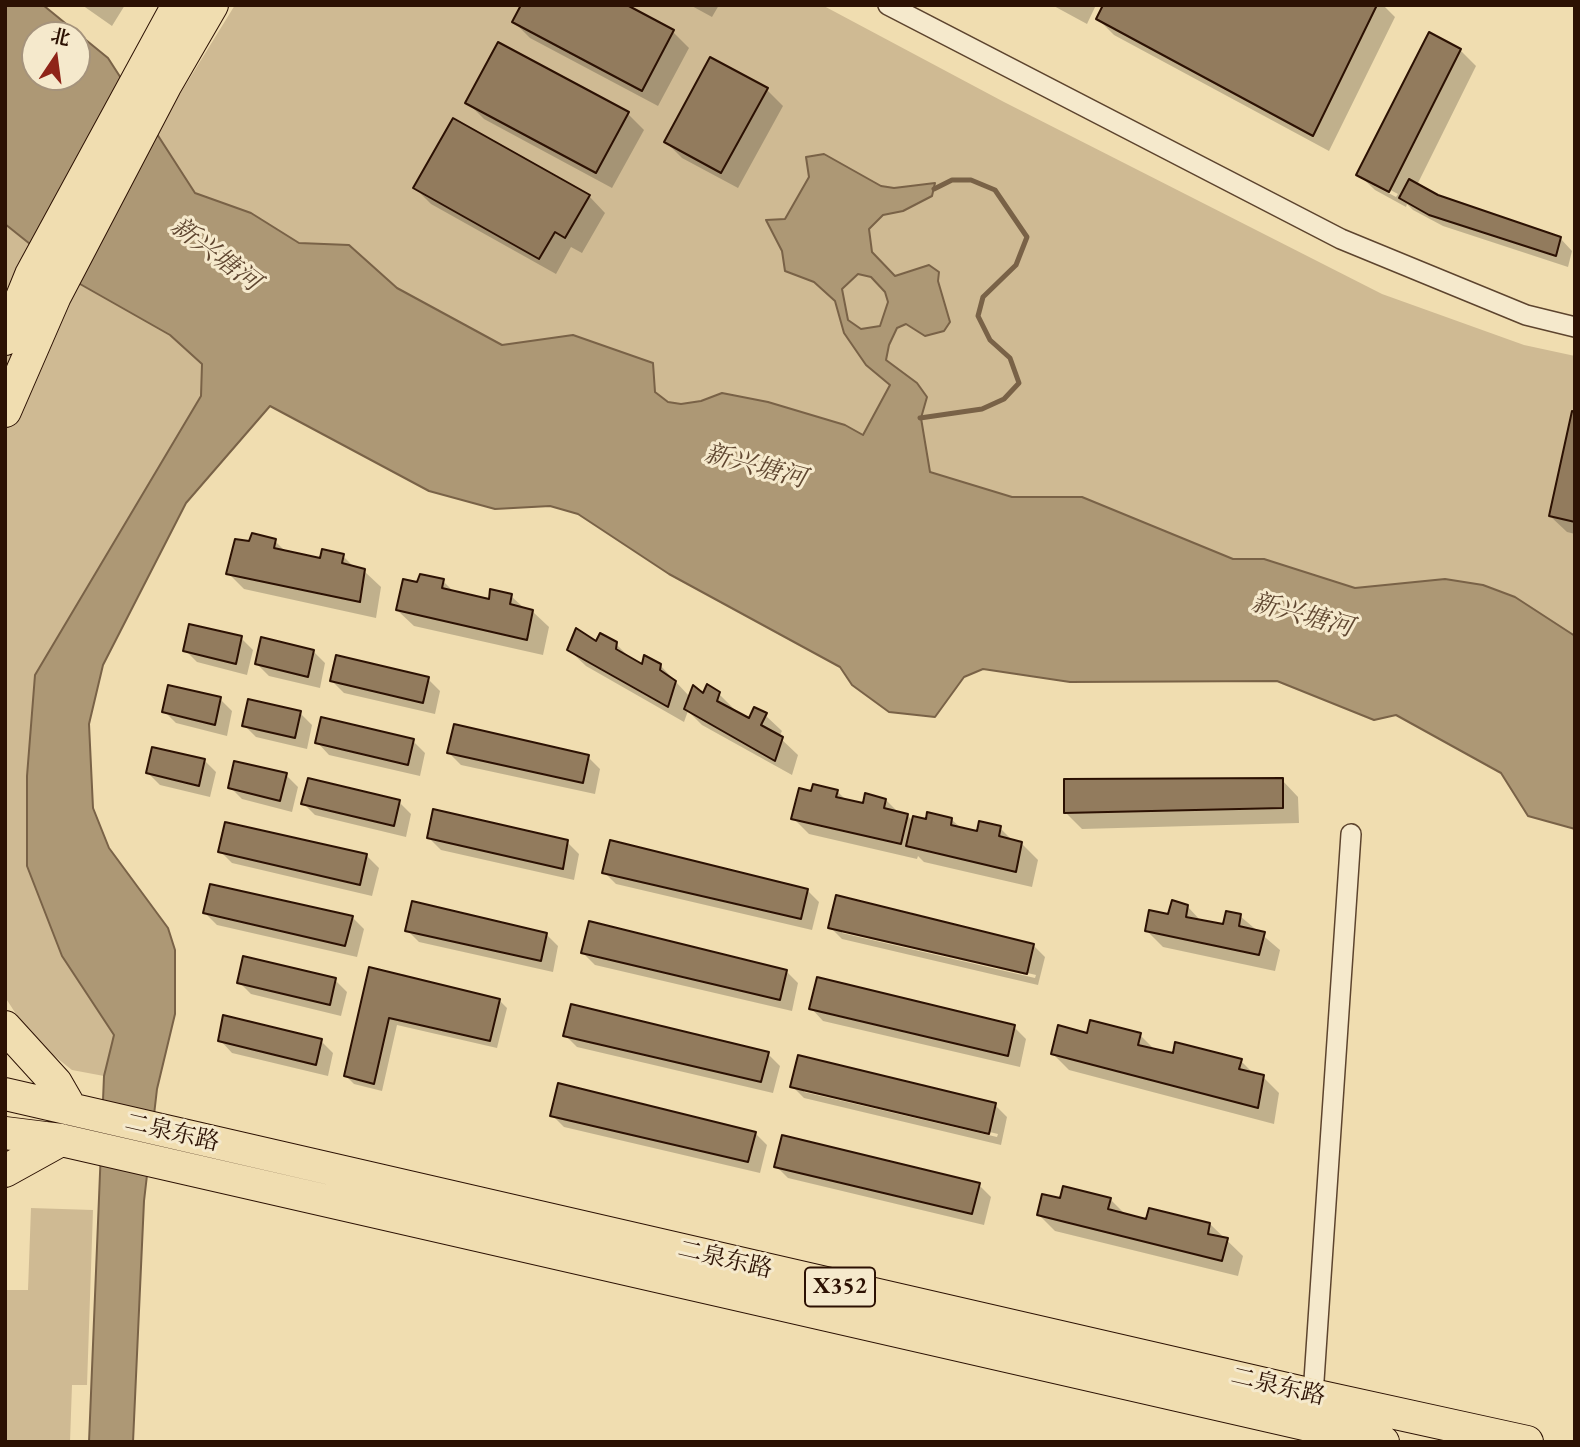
<!DOCTYPE html>
<meta charset="utf-8">
<style>
body{margin:0}
#map{position:relative;width:1580px;height:1447px;overflow:hidden;background:#f0ddb0;font-family:"EB Garamond","Noto Serif SC",serif}
canvas{display:block}
.frame{position:absolute;inset:0;border:7px solid #2c1103;pointer-events:none}
.north{position:absolute;left:21px;top:21px;width:70px;height:70px;box-sizing:border-box;background:#f5e9cc;border:2px solid #a5937c;border-radius:50%;rotate:13deg;font-size:19px;font-weight:700;line-height:28px;text-align:center;color:#2c1103}
.north::after{content:'';display:block;margin:auto;width:24px;height:32px;background:#8f2418;clip-path:polygon(50% 0,100% 100%,50% 72%,0 100%)}
</style>
<div id="map">
<canvas width="1580" height="1447"></canvas>
<div class="frame"></div>
<div class="north">北</div>
</div>
<script>
const ctx = document.querySelector('canvas').getContext('2d');
ctx.lineJoin = 'round';
function paint(path, color) { ctx.fillStyle = color; ctx.fill(path, 'evenodd'); }
const shape = rows => new Path2D(rows.map(r => 'M' + r).join(''));
function trace(path, color, width, dash) { ctx.strokeStyle = color; ctx.lineWidth = width; ctx.lineCap = dash ? 'butt' : 'round'; ctx.setLineDash(dash || []); ctx.stroke(path); }
function label(font, color, halo, rows, align = 'center') {
  ctx.font = font + ' "EB Garamond","Noto Serif SC",serif'; ctx.lineWidth = 6; ctx.setLineDash([]); ctx.textBaseline = 'middle'; ctx.strokeStyle = halo; ctx.fillStyle = color; for (const [text, x, y, turn = 0] of rows) {
    ctx.save(); ctx.translate(x, y); ctx.rotate((+turn || 0) * Math.PI / 180); ctx.textAlign = isNaN(turn) ? turn : align; if (halo) ctx.strokeText(text, 0, 0); ctx.fillText(text, 0, 0); ctx.restore();
  }
}
const green = shape([
 [235,5,822,5,1004,102,1382,294,1524,345,1575,356,1575,636,1552,622,1393,586,1355,588,1264,559,1234,559,1082,497,1012,497,701,401,681,404,668,402,573,335,502,345,397,288,349,245,299,243,195,193,154,136],
 [5,224,80,284,170,335,202,363,201,396,99,569,62,956,114,1035,104,1076,72,1070,48,1051,16,1014,5,997],
 [31,1208,93,1210,87,1385,72,1385,70,1442,5,1442,5,1290,28,1290]
]);
const water = shape([
 [5,5,43,5,108,58,195,193,251,213,299,243,349,245,397,288,502,345,573,335,653,363,655,392,668,402,681,404,701,401,722,393,768,402,845,425,863,435,890,385,866,365,844,333,835,301,814,282,785,271,782,251,766,220,785,219,809,177,806,157,824,154,881,186,894,188,935,183,932,196,903,211,883,215,869,229,872,252,895,276,929,265,939,272,938,281,950,322,944,331,925,336,906,324,897,328,889,345,886,360,917,383,927,397,921,418,930,472,1012,497,1082,497,1233,559,1264,559,1355,588,1445,579,1483,585,1515,597,1575,636,1575,829,1528,816,1501,773,1396,715,1374,720,1277,681,1070,682,983,669,964,677,935,717,889,712,852,685,840,667,669,574,578,514,550,506,495,509,429,491,270,406,186,503,103,665,89,724,93,808,109,848,168,928,175,950,175,1014,157,1089,144,1201,133,1442,89,1442,104,1076,114,1035,62,956,27,866,27,776,35,675,201,396,202,364,170,335,80,284,5,224,5,5],
 [35,35,77,35,77,77,35,77,35,35],
 [858,274,871,277,885,292,888,302,880,326,861,329,848,320,842,289,858,274]
]);
const shadow = shape([
 [82,5,125,5,112,26],
 [623,5,673,32,689,48,658,106,530,38,514,22],
 [690,5,719,5,712,17],
 [1052,5,1096,5,1087,24],
 [1105,5,1383,5,1395,17,1329,151,1114,35,1098,19],
 [1460,50,1476,66,1417,185,1437,196,1560,238,1572,251,1568,267,1443,226,1413,210,1407,204,1406,207,1375,190,1358,174],
 [1375,182,1398,194,1396,197,1375,186],
 [767,90,783,106,738,188,682,158,666,142],
 [468,103,628,114,644,130,612,188,484,119],
 [415,188,589,196,605,213,582,253,571,247,556,274,431,204],
 [1575,413,1575,534,1567,532,1550,516],
 [275,541,287,553,322,560,343,556,356,569,364,571,381,587,376,618,244,589,228,573],
 [443,581,455,593,490,601,511,596,525,609,532,611,549,627,543,655,414,626,397,610,418,584],
 [241,638,253,650,247,675,197,662,185,650],
 [597,643,616,644,633,661,643,667,660,665,690,697,719,694,735,710,735,712,750,721,765,715,782,731,779,737,798,755,792,775,702,725,688,711,684,722,586,666,569,650],
 [313,651,325,663,320,688,269,676,257,664],
 [428,679,440,691,435,714,344,693,332,681],
 [220,699,232,711,227,736,176,723,164,711],
 [300,713,312,725,307,749,256,737,244,725],
 [413,741,425,753,420,776,329,755,317,742],
 [449,753,588,757,600,769,595,794,461,765],
 [204,760,216,772,210,797,160,785,148,773],
 [286,775,298,787,292,812,242,799,230,787],
 [1282,780,1298,797,1299,823,1082,829,1066,813],
 [837,791,847,801,864,805,886,800,899,813,907,815,914,822,951,819,962,829,979,833,1000,828,1013,841,1021,843,1038,860,1032,887,924,862,918,856,917,859,809,834,793,818,812,793],
 [399,802,411,814,406,837,315,815,303,803],
 [226,824,367,856,379,868,372,896,232,863,220,851],
 [429,838,567,842,579,854,574,880,441,850],
 [604,872,807,890,819,902,812,930,616,884],
 [1187,906,1202,922,1224,926,1240,916,1280,950,1275,971,1163,947,1147,931],
 [205,913,352,917,364,929,357,957,217,925],
 [830,927,1033,945,1045,957,1038,985,842,939],
 [842,929,1036,975,1035,978,842,933],
 [407,930,546,934,558,946,553,972,419,942],
 [583,953,786,971,798,983,792,1011,595,965],
 [370,969,500,1001,507,1008,497,1048,397,1025,382,1091,354,1084,346,1076],
 [335,980,347,992,341,1016,251,994,239,982],
 [811,1008,1014,1027,1026,1039,1020,1067,823,1021],
 [565,1035,768,1054,780,1066,773,1093,577,1047],
 [1088,1035,1140,1035,1156,1051,1175,1055,1241,1061,1255,1075,1263,1077,1279,1093,1274,1124,1069,1070,1053,1054],
 [220,1040,321,1041,333,1053,328,1076,232,1053],
 [792,1086,995,1105,1007,1117,1001,1145,804,1098],
 [804,1088,998,1134,997,1137,804,1092],
 [552,1115,755,1133,767,1145,760,1173,564,1127],
 [776,1166,979,1185,991,1197,984,1225,788,1178],
 [1111,1200,1126,1215,1147,1221,1210,1224,1243,1256,1238,1276,1055,1231,1039,1215]
]);
const stream = shape([
 [920,418,982,409,1004,399,1019,383,1010,358,990,340,978,316,983,297,1016,265,1027,237,995,190,971,180,952,180,934,189]
]);
const building = shape([
 [521,5,627,5,674,30,642,91,512,22,521,5],
 [1103,5,1377,5,1313,136,1096,19,1103,5],
 [1429,32,1461,49,1389,192,1356,175,1429,32],
 [498,42,629,112,596,173,465,103,498,42],
 [710,57,768,88,721,173,664,142,710,57],
 [453,118,590,195,565,238,555,232,539,259,413,188,453,118],
 [1409,179,1438,195,1561,237,1556,256,1429,215,1399,198,1409,179],
 [1572,411,1575,412,1575,522,1549,516,1572,411],
 [252,533,276,539,274,548,320,558,322,549,344,554,342,563,365,569,360,602,226,574,235,539,249,541,252,533],
 [420,574,444,579,442,588,489,599,490,589,512,594,510,604,533,610,527,640,396,610,403,579,417,582,420,574],
 [189,624,242,636,236,664,183,651,189,624],
 [576,628,596,641,600,633,617,642,616,649,642,664,644,655,661,664,660,670,676,681,668,707,567,650,576,628],
 [261,637,314,650,308,677,255,664,261,637],
 [336,655,429,677,423,703,330,681,336,655],
 [707,684,720,692,717,701,749,718,754,707,767,713,761,725,783,737,775,761,684,709,693,685,703,693,707,684],
 [168,685,221,697,215,725,162,712,168,685],
 [248,699,301,711,295,738,242,726,248,699],
 [321,717,414,739,408,765,315,743,321,717],
 [454,724,589,755,583,783,447,753,454,724],
 [152,747,205,759,199,786,146,773,152,747],
 [234,761,287,773,280,801,228,788,234,761],
 [308,778,400,800,394,826,301,804,308,778],
 [1283,778,1283,808,1064,813,1064,779,1283,778],
 [813,784,838,790,836,797,863,803,865,793,886,799,884,808,908,814,901,844,791,819,799,788,811,791,813,784],
 [433,809,568,840,563,869,427,838,433,809],
 [927,812,952,818,951,825,977,831,979,821,1001,826,999,836,1022,842,1016,872,906,846,913,816,926,819,927,812],
 [225,822,367,854,360,885,218,852,225,822],
 [610,840,808,889,801,919,602,873,610,840],
 [210,884,353,916,345,946,203,913,210,884],
 [836,895,1034,944,1027,974,828,928,836,895],
 [1172,900,1188,905,1186,917,1223,924,1226,911,1241,914,1239,926,1265,932,1259,955,1145,931,1149,910,1168,914,1172,900],
 [412,901,547,933,541,961,405,931,412,901],
 [589,921,787,970,780,1000,581,953,589,921],
 [243,956,336,978,330,1005,237,983,243,956],
 [369,967,500,999,490,1041,389,1018,374,1084,344,1076,369,967],
 [817,977,1015,1025,1008,1056,809,1009,817,977],
 [571,1004,769,1052,761,1082,563,1036,571,1004],
 [223,1015,322,1039,316,1065,218,1041,223,1015],
 [1090,1020,1141,1033,1138,1045,1173,1053,1175,1042,1242,1059,1239,1069,1264,1075,1258,1108,1051,1054,1058,1025,1087,1033,1090,1020],
 [798,1055,996,1103,989,1134,790,1087,798,1055],
 [558,1083,756,1132,748,1162,550,1116,558,1083],
 [782,1135,980,1183,972,1214,774,1167,782,1135],
 [1063,1186,1111,1198,1108,1209,1146,1219,1149,1208,1210,1223,1208,1234,1228,1238,1222,1261,1037,1215,1042,1194,1060,1198,1063,1186]
]);
const minor = shape([
 [888,5,1341,239,1526,315,1575,327],
 [1313,1395,1351,834]
]);
const primary = shape([
 [5,339,31,275,178,5],
 [5,411,55,296,165,86,212,5],
 [5,1027,56,1083,71,1109],
 [5,1094,1313,1395,1527,1442],
 [5,1133,61,1140,1383,1442],
 [5,1171,61,1140]
]);
const shields = [
 [840,1287,70]
];
const shieldNames = [
 ["X352",840,1287]
];
const streetNames = [
 ["二泉东路",172,1133,13],
 ["二泉东路",725,1260,13],
 ["二泉东路",1278,1387,13]
];
const waterNames = [
 ["新兴塘河",215,255,37],
 ["新兴塘河",755,467,15],
 ["新兴塘河",1302,616,15]
];
paint(green, '#cfba93');
paint(water, '#ad9875');
trace(water, '#796247', 2);
paint(shadow, '#0003');
trace(stream, '#796247', 5);
paint(building, '#927b5d');
trace(building, '#2c1103', 2);
trace(minor, '#5d442e', 22);
trace(primary, '#2c1103', 34);
trace(minor, '#f5e9cc', 19);
trace(primary, '#f0ddb0', 32);
for (const [x, y, w] of shields) { const box = new Path2D(); box.roundRect(x - w / 2, y - 19.5, w, 39, 5); ctx.fillStyle = '#f5e9cc'; ctx.fill(box); trace(box, '#2c1103', 2); }
label('bold 23px', '#2c1103', null, shieldNames);
label('24px', '#2c1103', '#f5e9cc', streetNames);
label('italic 26px', '#604731', '#f5e9cc', waterNames);
</script>
